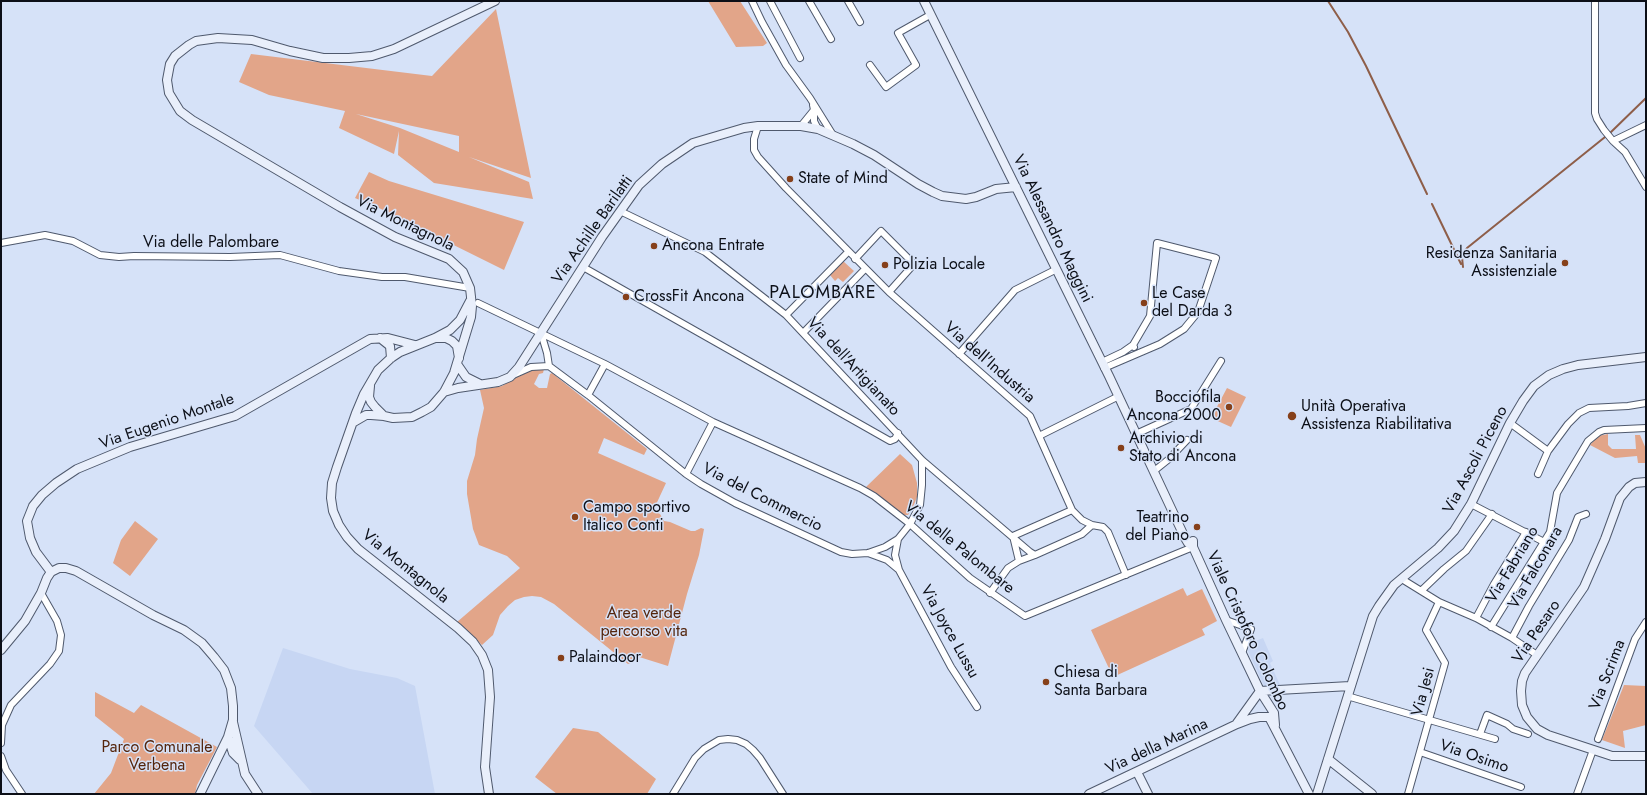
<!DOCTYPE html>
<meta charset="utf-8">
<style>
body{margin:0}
#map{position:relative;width:1647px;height:795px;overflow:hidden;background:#d6e2f8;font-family:Jost,sans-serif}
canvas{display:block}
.frame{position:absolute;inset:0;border:2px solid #0c0f17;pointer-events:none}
</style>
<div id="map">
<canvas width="1647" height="795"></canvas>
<div class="frame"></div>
</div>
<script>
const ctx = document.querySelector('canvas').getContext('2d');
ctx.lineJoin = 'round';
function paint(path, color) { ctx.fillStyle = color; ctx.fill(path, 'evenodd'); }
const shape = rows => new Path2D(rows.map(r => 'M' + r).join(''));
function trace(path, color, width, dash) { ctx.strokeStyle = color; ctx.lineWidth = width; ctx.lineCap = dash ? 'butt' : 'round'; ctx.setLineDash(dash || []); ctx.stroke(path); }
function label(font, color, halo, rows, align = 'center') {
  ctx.font = font + ' Jost,sans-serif'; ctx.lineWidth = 3; ctx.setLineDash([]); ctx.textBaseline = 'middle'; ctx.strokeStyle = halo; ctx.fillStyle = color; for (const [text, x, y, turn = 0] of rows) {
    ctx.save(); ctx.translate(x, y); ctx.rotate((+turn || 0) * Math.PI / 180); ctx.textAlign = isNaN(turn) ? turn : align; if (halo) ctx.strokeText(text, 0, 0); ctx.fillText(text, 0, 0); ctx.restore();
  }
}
const built = shape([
 [1263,638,1273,661,1270,663,1281,687,1265,688,1248,651,1250,643],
 [283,648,350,669,397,678,415,686,435,794,313,794,254,726]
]);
const green = shape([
 [708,1,740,1,767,43,763,46,736,47],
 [496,9,531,178,469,157,529,182,533,199,434,183,398,155,399,131,394,154,339,128,345,111,269,95,239,82,251,54,432,76],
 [356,114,459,136,459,152,400,128],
 [369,172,389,181,524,222,504,270,379,208,355,198],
 [843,261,854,271,843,282,838,278,835,281,830,275],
 [538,369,544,369,543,373,539,374,534,384,539,388,547,388,550,374,552,373,647,449,644,455,604,438,598,453,666,483,653,511,660,514,664,521,670,522,691,531,695,531,701,528,704,529,699,555,687,594,668,666,636,656,633,662,628,664,554,604,541,597,532,596,524,597,515,600,508,606,500,615,493,635,482,645,457,622,520,568,507,556,479,545,473,529,467,494,467,481,475,455,477,439,484,408,480,390,502,386,522,373],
 [1227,388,1246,397,1231,427,1211,418],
 [1608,434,1608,445,1612,449,1636,449,1635,435,1640,435,1646,449,1646,463,1638,463,1637,456,1615,458,1590,445,1598,436],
 [900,454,912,465,917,483,917,497,913,507,908,515,904,515,866,487],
 [135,521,158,539,130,576,113,563,121,540],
 [1183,588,1187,596,1202,589,1217,621,1202,629,1205,635,1113,677,1091,630],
 [1624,685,1646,686,1646,725,1623,731,1625,748,1602,740],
 [95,692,134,713,141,705,217,747,197,785,195,794,94,794,111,773,124,739,95,716],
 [573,728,598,732,656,779,647,794,557,794,535,777]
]);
const stream = shape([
 [1328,1,1348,32,1366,66,1427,194],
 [1432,204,1461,264],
 [1463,267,1462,257,1467,248,1610,133,1646,98]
]);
const street = shape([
 [752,1,762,22,786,65,810,98,833,135],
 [770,1,800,58],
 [809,1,831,39],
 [848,1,860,22],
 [1595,1,1595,113,1597,119,1604,130,1613,141,1625,152,1646,187],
 [870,65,886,87,916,65,898,33,930,15],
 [814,110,814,121,818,129],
 [758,126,754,139,754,150,758,157,786,188,889,292,1030,416,1072,510,1082,520,1092,525,1103,527,1108,532,1126,575],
 [801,126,814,110,813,105],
 [1613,141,1646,125],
 [620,211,705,252,786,315,922,460,1030,552,1035,555,1082,534,1092,525],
 [1,243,45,235,73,241,100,255,119,257,134,256,230,257,280,255,339,271,382,277,405,277,470,288],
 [855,259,881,231,914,264,889,292],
 [583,267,890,441,895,439,898,433],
 [478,303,605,364,713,422,860,488,874,496,910,524,970,578,1025,616,1193,547],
 [786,315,848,252],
 [541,333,547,353,549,366,588,395,686,474,701,484,735,503,841,552,852,554,868,553,885,547,898,539,910,524,920,505,922,485,922,460],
 [803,333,865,269],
 [959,354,1015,290,1055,270],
 [1102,362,1123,352,1133,345,1134,347],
 [1104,368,1160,344,1184,329,1198,312,1216,258,1157,243,1150,316,1133,345],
 [513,375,531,367,549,366],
 [588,395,605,364],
 [1510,423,1548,451],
 [1136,434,1191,409,1221,361],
 [1039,436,1119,396],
 [1154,471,1169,459,1187,440],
 [686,474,713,422],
 [1538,474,1548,451,1568,424,1579,413,1589,408,1628,406,1646,403],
 [1471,504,1544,542],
 [898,539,895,555,899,570,951,667,977,707],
 [868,553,887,560,899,570],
 [1019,561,1035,555],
 [1405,581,1439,602,1476,618,1512,638,1537,655],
 [1421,591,1444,569,1466,551,1492,514],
 [990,593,1008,568,1019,561,1013,536,1072,510],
 [1476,618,1494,584,1526,532],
 [1226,620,1251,629,1242,653],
 [1491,627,1550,532,1557,493,1588,441,1599,432,1604,430,1646,428],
 [1512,638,1529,606,1569,540,1578,517,1586,514],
 [1347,696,1495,739],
 [1480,734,1487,715,1507,724,1513,729,1528,734],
 [1598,739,1635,639,1646,622],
 [1,743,2,725,11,705,50,664,59,651,61,635,57,621,41,593],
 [1420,752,1521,787],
 [1,756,6,770,22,794],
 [673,794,695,758,704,749,719,740,728,739,737,740,746,744,753,750,760,758,783,794],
 [1408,794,1445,663,1426,630,1439,602],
 [1577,794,1593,750]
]);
const secondary = shape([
 [924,1,1109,376,1185,538,1188,543,1193,547],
 [470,301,460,320,450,330,435,338,400,352,391,358,378,370,364,394,356,413,337,467,332,483,331,498,333,511,339,525,347,537,358,549,458,628,473,642,482,655,488,670,490,697,485,767,489,794],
 [380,338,390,346,391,358],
 [437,338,446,338,452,341,457,346,459,358],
 [457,364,466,377,480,384],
 [370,386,369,397,371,402,375,407,384,416],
 [444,392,458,388,498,382,510,377,519,367,602,237,639,185,662,164,693,143,744,128,758,126,801,126,818,129,853,144,874,155,918,184,933,192,942,196,966,199,976,197,996,189,1016,187],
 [354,422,366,415,371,415,384,416,393,418,412,417,422,412,431,407,444,392,454,373,471,317,472,306,470,288,463,272,449,259,395,237,340,207,192,120,180,111,169,93,167,80,170,64,175,56,189,45,196,41,218,38,252,40,290,51,323,58,349,58,372,56,394,49,495,1],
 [1646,482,1635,483,1629,487,1620,498,1605,539,1584,587,1525,673,1522,681,1521,691,1522,705,1527,717,1537,729,1548,735,1612,756,1646,756],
 [1193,541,1193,547,1226,620,1260,691,1274,713,1275,725],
 [51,572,36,552,30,538,27,521,33,506,42,495,56,483,77,469,130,447,235,416,370,339,388,338,415,345],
 [1,650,25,621,41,593,47,578,51,572,59,568,66,568,76,571,153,615,184,630,202,643,214,657,224,670,231,688,233,706,233,720,228,737,200,794],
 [1260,691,1350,686],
 [233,722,245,774,258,794],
 [1237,723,1260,691],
 [228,737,233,753,240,760],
 [1328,759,1372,794],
 [1137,772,1148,794],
 [1089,794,1237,724,1250,719,1259,717,1269,717,1309,794],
 [1317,794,1373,616,1379,606,1394,585,1438,548,1454,531,1471,504,1510,423,1523,401,1534,386,1549,375,1563,369,1578,365,1646,357]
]);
const markers = [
 [790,179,4,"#86401a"],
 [654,246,4,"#86401a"],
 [1565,263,4,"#86401a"],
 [885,265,4,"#86401a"],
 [626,297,4,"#86401a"],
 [1144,303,4,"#86401a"],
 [1229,407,4,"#86401a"],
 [1292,416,5,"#86401a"],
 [1121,448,4,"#86401a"],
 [575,517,4,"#86401a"],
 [1197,527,4,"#86401a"],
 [561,658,4,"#86401a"],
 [1046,682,4,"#86401a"]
];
const poiNames = [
 ["State of Mind",798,179],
 ["Ancona Entrate",662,246],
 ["Residenza Sanitaria",1557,254,"right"],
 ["Assistenziale",1557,272,"right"],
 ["Polizia Locale",893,265],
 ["Le Case",1152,294],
 ["del Darda 3",1152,312],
 ["CrossFit Ancona",634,297],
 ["Bocciofila",1221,398,"right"],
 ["Ancona 2000",1221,416,"right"],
 ["Unità Operativa",1301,407],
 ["Assistenza Riabilitativa",1301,425],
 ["Archivio di",1129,439],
 ["Stato di Ancona",1129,457],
 ["Campo sportivo",583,508],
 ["Italico Conti",583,526],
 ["Teatrino",1189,518,"right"],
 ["del Piano",1189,536,"right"],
 ["Palaindoor",569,658],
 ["Chiesa di",1054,673],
 ["Santa Barbara",1054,691]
];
const streetNames = [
 ["Via Montagnola",405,224,26],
 ["Via Alessandro Maggini",1052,229,64],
 ["Via Achille Barilatti",593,230,-55],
 ["Via delle Palombare",211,243],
 ["Via dell'Industria",989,363,41],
 ["Via dell'Artigianato",853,367,47],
 ["Via Eugenio Montale",167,422,-19],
 ["Via Ascoli Piceno",1476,460,-62],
 ["Via del Commercio",762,498,27],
 ["Via delle Palombare",959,548,39],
 ["Via Fabriano",1513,565,-59],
 ["Via Montagnola",405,567,39],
 ["Via Falconara",1536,568,-60],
 ["Viale Cristoforo Colombo",1247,631,65],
 ["Via Joyce Lussu",949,632,61],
 ["Via Pesaro",1537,632,-56],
 ["Via Scrima",1608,675,-69],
 ["Via Jesi",1424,692,-75],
 ["Via della Marina",1157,747,-25],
 ["Via Osimo",1474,757,19]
];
const parkNames = [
 ["Area verde",644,614],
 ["percorso vita",644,632],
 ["Parco Comunale",157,748],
 ["Verbena",157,766]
];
const quarterNames = [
 ["PALOMBARE",823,294]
];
paint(built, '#c7d6f3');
paint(green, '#e2a589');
trace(stream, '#8e5e49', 2);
trace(street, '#4f596d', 8);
trace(secondary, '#4f596d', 10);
trace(street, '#fff', 6);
trace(secondary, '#e9effb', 8);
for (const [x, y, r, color] of markers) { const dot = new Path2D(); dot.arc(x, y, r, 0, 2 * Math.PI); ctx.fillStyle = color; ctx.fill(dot); trace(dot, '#d6e2f8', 1.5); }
label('16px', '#0c0f17', '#d6e2f8', poiNames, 'left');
label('16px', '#0c0f17', '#d6e2f8', streetNames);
label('16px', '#54250c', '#d6e2f8', parkNames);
ctx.letterSpacing = '1px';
label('18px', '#0c0f17', '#d6e2f8', quarterNames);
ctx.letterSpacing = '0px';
</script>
